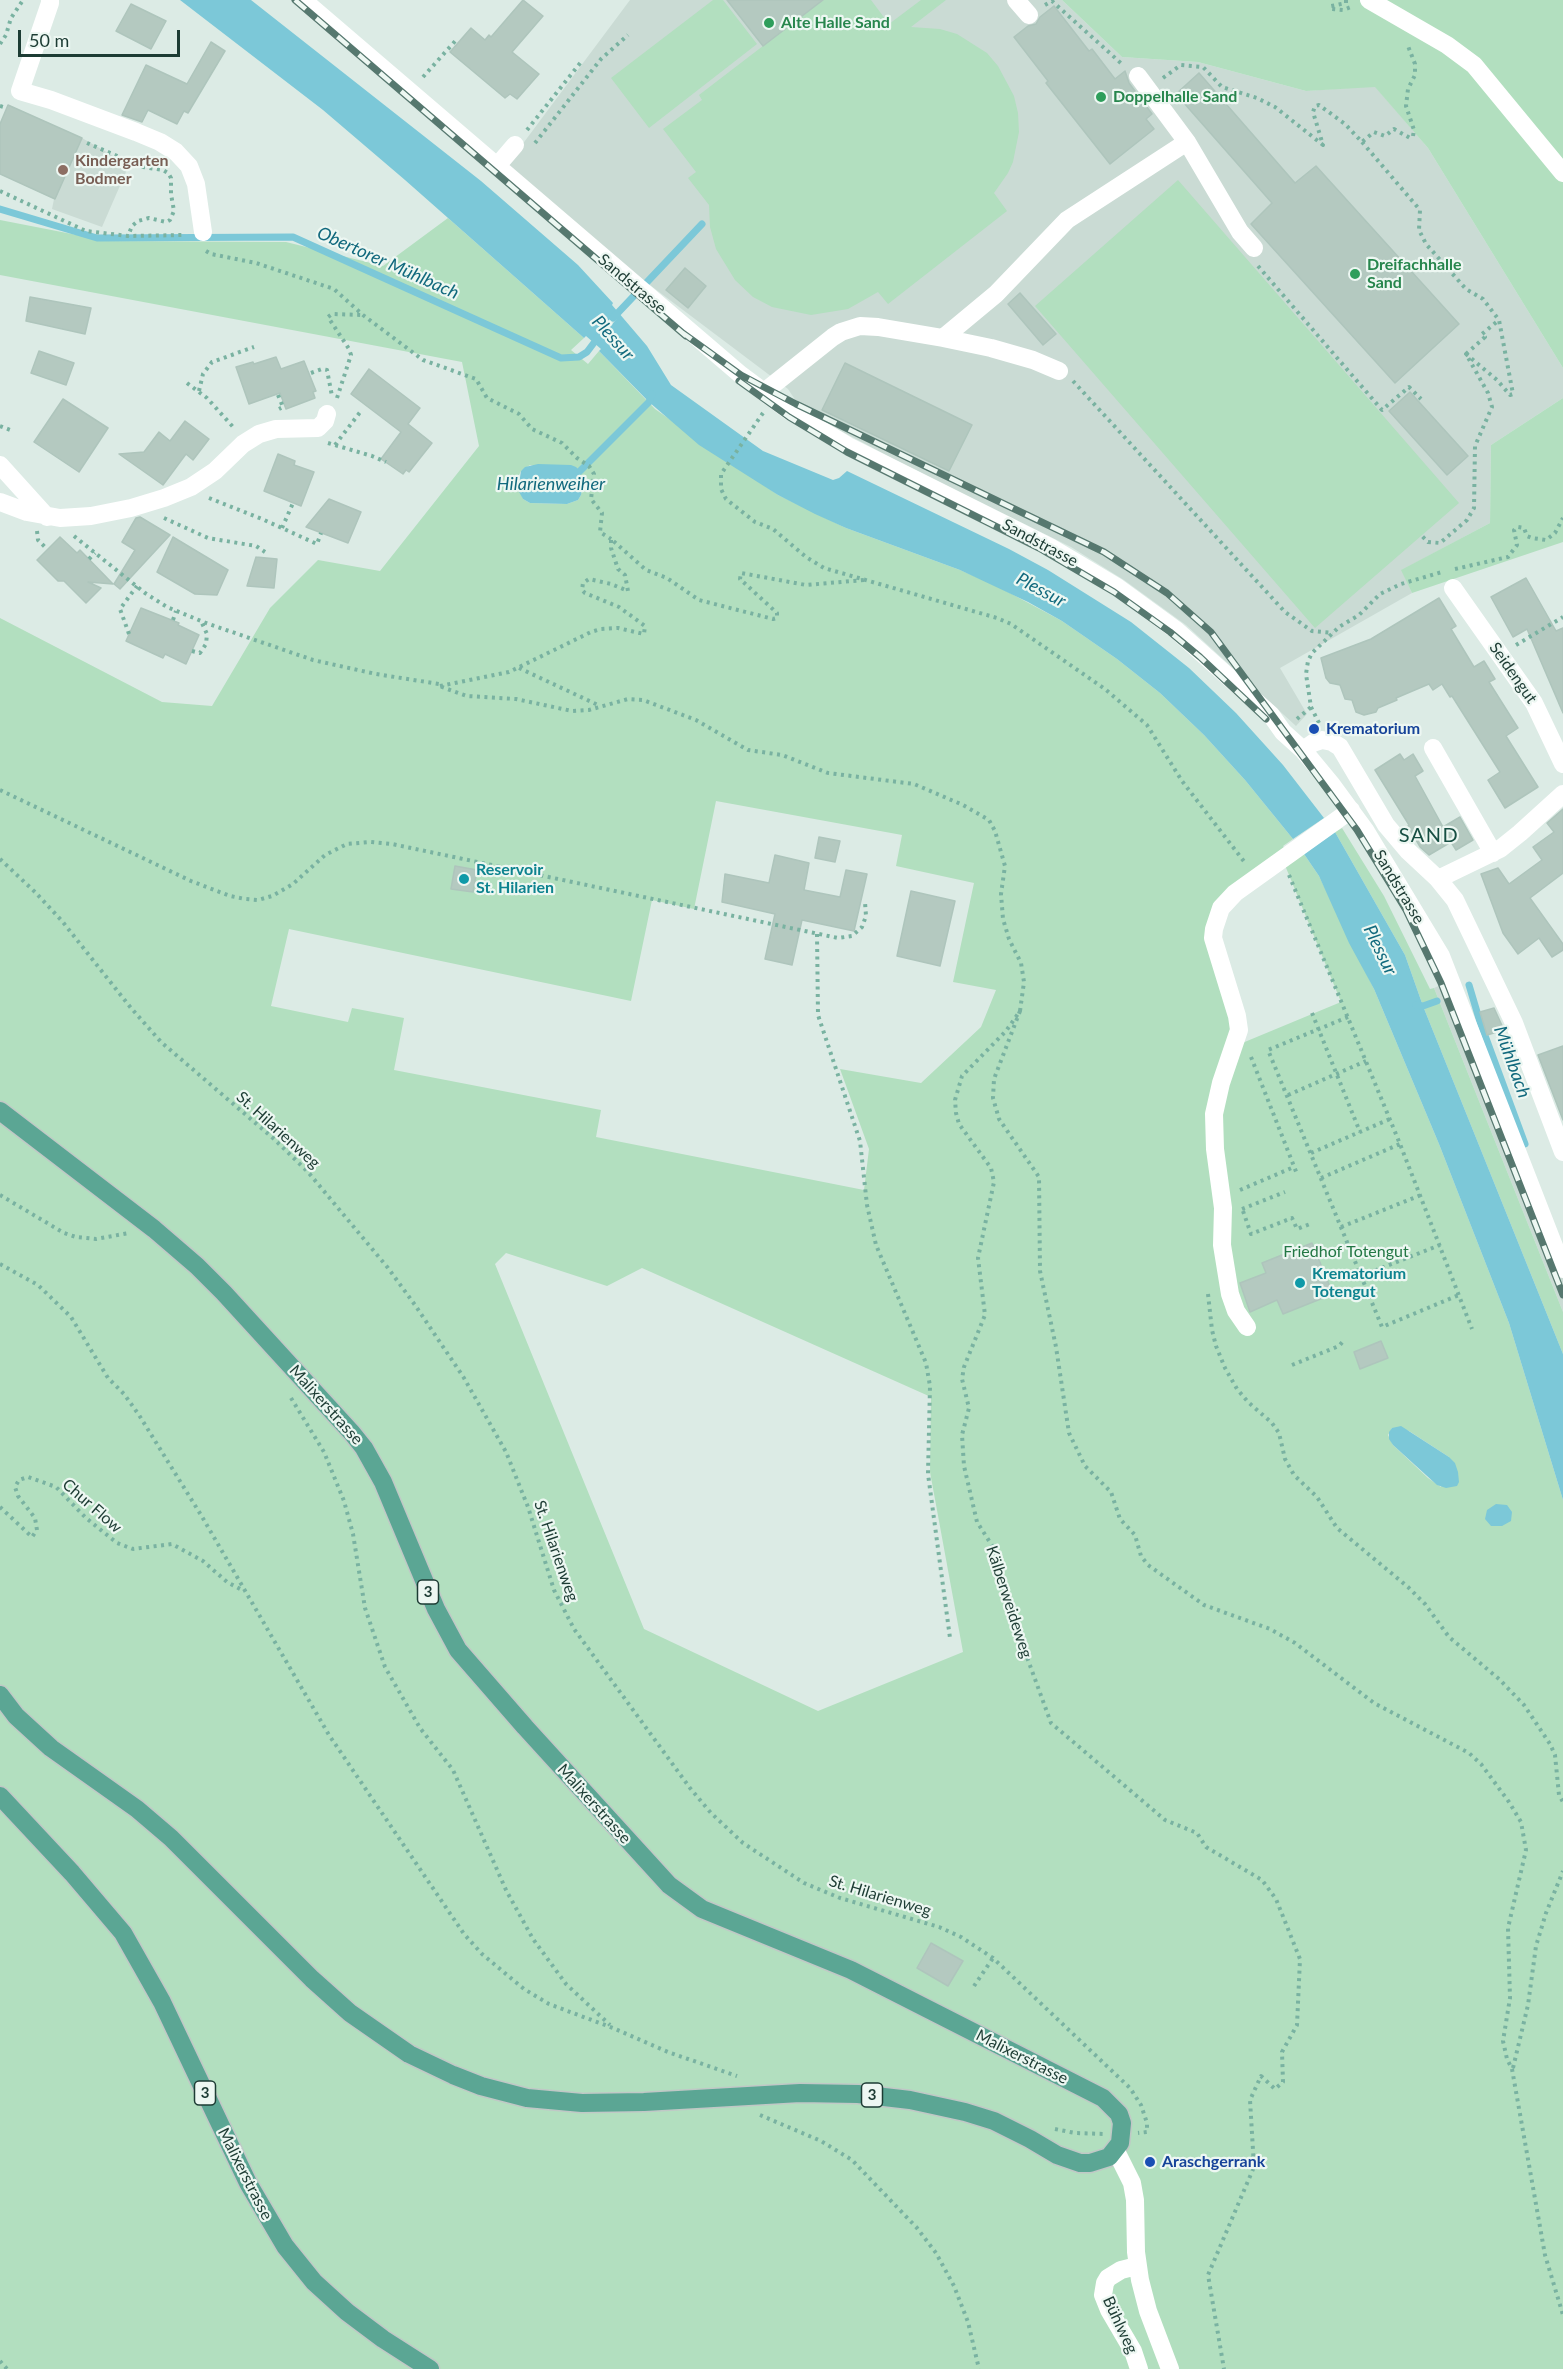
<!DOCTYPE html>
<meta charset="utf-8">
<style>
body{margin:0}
#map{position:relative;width:1563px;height:2369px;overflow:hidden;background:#dcebe5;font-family:Lato,sans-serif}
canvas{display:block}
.scale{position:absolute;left:18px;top:30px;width:162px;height:27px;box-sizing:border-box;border:3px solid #1d3c34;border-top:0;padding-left:8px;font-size:18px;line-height:21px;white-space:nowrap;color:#1d3c34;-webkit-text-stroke:4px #edf7f2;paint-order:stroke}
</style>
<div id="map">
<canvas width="1563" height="2369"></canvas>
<div class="scale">50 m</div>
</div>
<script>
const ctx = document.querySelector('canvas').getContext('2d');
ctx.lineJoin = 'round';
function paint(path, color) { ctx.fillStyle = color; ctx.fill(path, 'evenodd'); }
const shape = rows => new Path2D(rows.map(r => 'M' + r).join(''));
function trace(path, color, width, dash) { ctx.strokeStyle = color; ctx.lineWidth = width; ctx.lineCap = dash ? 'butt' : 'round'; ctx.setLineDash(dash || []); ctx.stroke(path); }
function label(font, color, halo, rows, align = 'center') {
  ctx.font = font + ' Lato,sans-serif'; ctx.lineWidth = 4.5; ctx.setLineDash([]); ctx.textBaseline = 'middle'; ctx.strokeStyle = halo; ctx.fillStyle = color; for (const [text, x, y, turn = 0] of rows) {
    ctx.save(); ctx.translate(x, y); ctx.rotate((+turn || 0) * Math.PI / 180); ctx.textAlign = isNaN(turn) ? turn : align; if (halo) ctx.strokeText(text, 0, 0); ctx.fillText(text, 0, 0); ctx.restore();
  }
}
const built = shape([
 [630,0,1062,0,1122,57,1198,62,1306,91,1375,86,1428,148,1563,368,1563,398,1491,445,1490,523,1402,570,1412,593,1280,668,1307,714,1296,726,1186,625,1124,580,1071,547,897,461,802,410,788,389,501,173],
 [9,105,82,138,129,165,102,227,52,209,54,199,0,174,0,124],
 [1451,981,1563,1269,1563,1312,1434,988]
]);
const green = shape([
 [713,0,723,0,757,44,649,128,611,78],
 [823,0,871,0,889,24,921,0,946,0,911,27,940,29,957,34,987,53,998,66,1014,96,1018,113,1019,132,1013,162,1008,173,994,193,1007,211,888,304,878,292,848,309,811,315,772,307,753,297,735,280,716,249,710,227,709,205,688,178,696,172,663,129,702,100,699,95],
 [1062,0,1563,0,1563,368,1428,148,1375,87,1306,91,1198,62,1122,57],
 [1178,180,1459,503,1315,628,1035,306],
 [448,218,584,338,571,350,588,364,599,351,655,409,778,495,846,528,960,570,995,585,1062,621,1117,659,1160,693,1204,735,1245,780,1293,839,1283,846,1294,861,1304,854,1319,876,1374,989,1439,1144,1509,1323,1563,1500,1563,2369,0,2369,0,618,162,702,212,706,270,608,318,560,380,571,479,446,462,362,0,275,0,220,108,241,286,242,383,266],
 [530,465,583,477,581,495,578,500,567,504,530,503,523,499,518,483,518,477,521,471],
 [716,801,902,835,896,866,974,883,953,982,996,990,981,1027,921,1083,840,1069,869,1149,864,1190,596,1137,601,1110,394,1070,404,1018,352,1008,348,1022,271,1006,289,929,631,1001,652,900,694,909],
 [1282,858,1341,1002,1235,1046,1217,919],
 [506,1253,607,1286,642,1268,931,1397,930,1472,963,1652,818,1711,644,1629,495,1264],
 [1392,1428,1409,1431,1449,1457,1441,1487,1428,1478,1393,1445,1388,1435],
 [1563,398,1563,542,1412,593,1401,570,1490,523,1491,445],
 [1342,828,1384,896,1430,989,1434,988,1563,1312,1563,1354,1423,1006,1405,955,1335,832]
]);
const water = shape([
 [180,0,251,0,481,181,578,265,613,303,612,305,647,346,671,385,763,451,833,480,839,478,847,471,1009,549,1048,570,1131,622,1189,668,1236,713,1283,765,1324,818,1293,839,1245,780,1204,735,1160,693,1117,659,1062,621,1028,602,960,570,846,528,815,514,778,495,699,445,649,402,599,351,601,349,586,336,584,338,405,180,323,110],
 [538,464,571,465,576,467,580,471,583,484,581,495,578,500,567,504,530,503,523,499,518,490,521,471,525,467],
 [1335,832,1405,955,1423,1006,1563,1354,1563,1500,1509,1323,1439,1144,1374,989,1349,943,1319,876,1304,854],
 [1401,1426,1449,1457,1455,1463,1458,1472,1459,1482,1457,1486,1446,1488,1437,1485,1393,1445,1389,1439,1389,1432,1392,1428],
 [1496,1504,1507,1505,1512,1512,1511,1521,1502,1526,1491,1526,1485,1519,1487,1510]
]);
const pier = shape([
 [619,308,622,312,594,347,590,343]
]);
const stream = shape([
 [0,209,97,238,293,237,561,358,579,357,587,352,599,336],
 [613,318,702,224],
 [580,471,649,402,652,394],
 [1469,985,1480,1022,1525,1144],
 [1416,1005,1423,1006,1437,1001]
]);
const building = shape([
 [523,0,543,16,512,52,539,74,517,99,510,94,505,98,450,52,471,28,485,40,489,35,491,37,523,0],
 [727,0,823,0,763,46,727,0],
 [131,4,166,21,151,49,116,31,131,4],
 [1054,6,1089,51,1092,49,1115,79,1125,71,1129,83,1152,114,1146,119,1154,129,1110,164,1046,83,1048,81,1014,37,1028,26,1036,24,1040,17,1054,6],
 [211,42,225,51,188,113,184,111,177,124,148,110,142,122,122,115,146,65,187,84,211,42],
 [1199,73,1295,183,1316,166,1459,324,1395,383,1251,224,1272,203,1176,94,1199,73],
 [8,105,82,138,55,199,0,174,0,124,8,105],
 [685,268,706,286,688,308,666,290,685,268],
 [1020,293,1056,334,1043,345,1008,304,1020,293],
 [30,297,91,308,85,334,26,321,30,297],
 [39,351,74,363,66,385,31,373,39,351],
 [276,357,281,369,304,361,316,391,313,392,315,398,286,409,280,393,249,404,236,367,253,362,254,364,276,357],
 [845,363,972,425,949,471,822,410,845,363],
 [369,369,420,408,408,424,432,443,409,472,406,470,403,474,381,459,401,432,351,394,369,369],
 [1410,392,1468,456,1447,475,1389,411,1410,392],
 [63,399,108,428,79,472,34,442,63,399],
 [185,421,209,439,193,460,186,454,163,485,119,454,144,452,159,432,170,441,185,421],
 [278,454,295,461,294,465,314,472,301,506,264,491,278,454],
 [329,499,361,512,348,543,306,527,329,499],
 [140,517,170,535,120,589,114,584,135,550,122,542,136,518,140,517],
 [60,537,77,553,80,550,113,584,88,582,101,588,86,603,64,581,58,581,37,560,60,537],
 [173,537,228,570,217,595,195,594,157,572,173,537],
 [256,557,277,559,274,588,247,586,256,557],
 [1526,578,1556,631,1563,628,1563,713,1527,629,1513,637,1491,597,1526,578],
 [1439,598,1456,626,1451,629,1474,667,1484,661,1495,679,1489,682,1518,728,1506,736,1538,787,1505,808,1488,780,1500,772,1452,696,1450,697,1442,684,1433,690,1429,684,1396,698,1397,700,1378,708,1376,712,1364,715,1356,712,1352,700,1345,699,1340,685,1330,683,1326,678,1321,658,1371,639,1439,598],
 [141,608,179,623,178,625,199,635,186,664,165,654,163,658,126,641,141,608],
 [1400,754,1404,760,1413,754,1423,771,1415,776,1443,827,1460,817,1473,840,1456,850,1451,842,1429,855,1420,847,1408,826,1409,825,1375,770,1400,754],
 [1563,809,1563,873,1530,898,1563,944,1563,950,1552,957,1539,938,1518,954,1503,933,1481,874,1498,868,1509,884,1542,860,1533,847,1554,832,1547,823,1563,809],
 [819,837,840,841,835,862,815,858,819,837],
 [775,855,809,863,804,890,840,897,846,870,867,874,854,931,802,920,792,965,765,959,775,914,722,902,725,874,769,883,775,855],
 [455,866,477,870,473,892,451,889,455,866],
 [911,891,955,901,940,966,897,956,911,891],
 [1494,1008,1504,1030,1487,1035,1480,1012,1494,1008],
 [1563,1046,1563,1120,1538,1055,1563,1046],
 [1312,1243,1333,1294,1283,1314,1277,1300,1250,1312,1240,1283,1266,1273,1262,1263,1312,1243],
 [1381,1341,1388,1358,1360,1369,1354,1352,1381,1341],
 [931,1943,963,1961,948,1986,917,1968,931,1943]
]);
const path = shape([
 [1346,0,1346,3,1331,6,1331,9,1343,10,1351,7],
 [1045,5,1052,1,1123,65],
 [0,44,6,35,11,18,23,0],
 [423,77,457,39],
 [1163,78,1181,65,1203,67,1222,87,1257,98,1275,107,1323,145,1313,112,1315,106,1319,105,1345,124,1362,142,1374,132,1385,136,1394,129,1410,138,1413,136,1414,130,1406,106,1408,89,1415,75,1415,64,1408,46],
 [0,106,7,108],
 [527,130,581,62],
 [1362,142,1420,210,1419,230,1426,244,1466,289,1483,299,1499,320,1513,394,1510,395,1497,380,1466,354,1488,393,1492,407,1475,446,1474,508,1467,520,1440,543,1428,542,1421,535],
 [87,143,143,167,163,170,168,173,171,178,171,194,174,211,170,220,166,222,149,218,138,221,132,226,128,236],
 [535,143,601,59,628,35],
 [0,191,86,231,128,236,185,235],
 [206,251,211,254,256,263,334,289,363,315,423,360,476,379,487,398,519,414,532,429,562,443,577,458,589,466,594,474,591,499,602,513,600,532,611,539],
 [1258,266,1382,410,1409,387,1421,399],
 [1466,354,1485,337,1482,334,1499,320],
 [311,373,322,369,327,370,332,396],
 [1073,381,1285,612,1312,631,1333,633],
 [187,383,207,398,234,428],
 [199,391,203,374,212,362,254,347],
 [278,395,283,407,279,409],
 [337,398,351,355,349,349,328,317,332,314,362,315],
 [763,413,721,474,721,489,726,499,755,522,773,529,806,557,824,568,997,618,1011,624,1105,689,1147,725,1182,781,1246,864],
 [0,426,13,431],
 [328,443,372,456,386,462],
 [335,445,361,411],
 [209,498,262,519,317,544,321,533],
 [164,518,208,538,256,546,265,552],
 [282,528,293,503],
 [37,531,38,540,46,548],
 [74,536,145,593,167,607,206,623,313,660,376,674,439,684,439,686,467,696,516,699,572,711,589,710,628,699,643,700,696,720,748,750,782,755,828,773,914,784,963,805,989,820,995,831,1005,866,1001,894,1003,919,1009,939,1021,963,1024,982,1020,1011,1006,1031,962,1076,955,1100,956,1113,959,1124,991,1168,994,1182,978,1258,985,1315,964,1367,962,1379,969,1408,962,1435,964,1466,977,1522,993,1547,999,1580,1014,1606,1024,1649,1051,1723,1165,1820,1197,1833,1206,1847,1262,1880,1276,1899,1300,1959,1297,2025,1282,2052,1283,2082,1275,2089,1261,2076,1250,2100,1254,2167,1208,2275,1224,2369],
 [89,559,95,553],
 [1455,569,1508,557,1517,545,1514,530,1518,527,1524,528,1527,536,1532,538,1546,540,1555,533,1563,518],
 [173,620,176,611],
 [129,634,120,609,137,586],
 [1516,645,1563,617],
 [192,651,200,653,206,644,207,634,201,621],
 [519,668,598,705],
 [440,686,509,672,591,632,601,629,618,628,644,634,645,626,619,607,585,593,582,590,583,583,589,579,611,584,628,591,625,575,618,569,611,548,611,539,646,570,667,578,699,600,773,619,777,618,777,613,740,579,741,573,806,585,864,580],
 [1297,719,1311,707],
 [1319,723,1311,707,1306,674,1308,661,1312,653,1339,627,1359,615,1380,594,1401,584,1442,572],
 [0,790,191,881,230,896,245,899,258,900,272,896,293,884,325,855,347,844,371,842,392,844,838,938,852,936,862,927,866,916,865,902],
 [0,859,35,892,62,921,131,1008,161,1042,274,1139,308,1172,388,1268,415,1305,464,1378,506,1452,528,1507,554,1590,574,1629,690,1788,711,1813,743,1843,804,1883,840,1898,939,1927,961,1937,993,1958,1130,2088,1141,2105,1147,2123,1147,2132,1138,2133],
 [1289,875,1400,1144,1472,1329],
 [817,934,818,1015,860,1141,867,1205,876,1245,926,1363,930,1386,928,1474,950,1638],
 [1020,1011,994,1079,993,1098,999,1119,1039,1177,1040,1271,1056,1347,1069,1433,1085,1466,1111,1492,1120,1519,1135,1535,1141,1556,1148,1565,1204,1605,1270,1629,1295,1643,1374,1703,1469,1753,1481,1764,1509,1802,1521,1822,1526,1850,1508,1928,1510,1998,1503,2041,1507,2059,1512,2069,1545,2255,1563,2315],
 [1312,1013,1360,1132],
 [1348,1017,1268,1050,1382,1327,1459,1295],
 [1251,1057,1297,1174],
 [1288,1095,1366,1061],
 [1311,1153,1390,1119],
 [1321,1178,1400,1144],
 [1240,1190,1294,1167],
 [0,1195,64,1233,76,1237,96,1239,129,1233],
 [1242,1209,1285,1192],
 [1243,1211,1251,1234,1292,1218,1297,1229,1310,1224],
 [1341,1227,1421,1195],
 [0,1264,38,1285,71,1317,108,1378,124,1394,139,1415,201,1515,329,1735,464,1934,482,1954,524,1989,549,2004,613,2028,668,2052,737,2076],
 [1361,1276,1440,1245],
 [1208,1294,1212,1330,1216,1346,1225,1368,1237,1389,1248,1402,1272,1423,1279,1433,1285,1459,1294,1475,1317,1497,1337,1528,1408,1587,1425,1604,1449,1637,1499,1679,1524,1705,1550,1744,1555,1755,1559,1795,1563,1802],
 [1292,1365,1339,1346,1345,1339],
 [291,1398,324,1452,344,1501,353,1534,365,1608,385,1667,420,1728,453,1770,506,1890,533,1939,566,1984,610,2025],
 [0,1507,32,1537,37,1530,35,1518,18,1496,15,1487,19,1480,28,1477,56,1487,86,1518,117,1543,133,1549,172,1544,203,1561,227,1582,244,1591],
 [974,1986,993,1958],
 [1513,2068,1528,2005,1536,1946,1546,1913,1563,1871],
 [760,2115,821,2141,852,2160,917,2228,936,2253,954,2286,968,2322,979,2369],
 [1055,2129,1075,2133,1104,2134],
 [0,2361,7,2369]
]);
const minor = shape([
 [50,0,50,3,20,91,51,100,136,132,160,142,176,152,189,166,196,184,203,232],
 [303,0,741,375,788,410,848,446,1050,547,1117,587,1176,630,1271,715,1283,732,1303,750,1332,785,1365,830,1441,956,1563,1269],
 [1016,0,1029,15],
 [1369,0,1447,45,1474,65,1563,173],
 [1187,142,1240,232,1254,248],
 [497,166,515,145],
 [943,338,996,294,1067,220,1187,142,1138,76],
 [764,392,833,337,841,332,860,326,878,327,943,338,991,348,1033,360,1059,371],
 [0,465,47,517],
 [0,502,27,512,60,518,91,516,131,508,164,498,191,487,215,471,243,444,259,434,276,429,318,428,325,421,327,414],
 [1453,588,1534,703,1563,764],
 [1433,748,1493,853],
 [1303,750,1313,743,1322,740,1332,742,1340,747,1386,825,1408,851,1438,879,1455,900,1514,1023,1563,1152],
 [1438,879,1500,849,1520,833,1563,794],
 [1247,1327,1236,1311,1230,1294,1222,1245,1223,1208,1215,1149,1214,1114,1221,1083,1239,1030,1237,1016,1213,938,1214,929,1221,908,1235,893,1351,810],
 [1116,2151,1132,2183,1135,2200,1136,2252,1140,2280,1148,2311,1170,2369],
 [1137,2266,1121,2270,1108,2278,1105,2283,1103,2295,1109,2310,1133,2351,1139,2369]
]);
const major = shape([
 [0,1111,154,1229,197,1266,224,1293,352,1433,364,1448,383,1482,436,1609,458,1650,525,1727,669,1885,702,1909,851,1970,1103,2098,1119,2114,1122,2123,1120,2143,1109,2157,1090,2163,1080,2163,1057,2155,1030,2139,994,2121,965,2112,910,2100,858,2094,800,2093,644,2102,582,2103,527,2098,481,2086,453,2075,409,2054,350,2013,312,1979,171,1838,137,1809,51,1748,16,1716,0,1695],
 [0,1796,72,1873,123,1933,162,2002,248,2183,285,2246,314,2282,347,2312,383,2339,430,2369]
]);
const rail = shape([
 [295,0,686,336],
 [680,331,741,375,796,404,1104,552,1167,593,1211,632,1357,830,1406,910,1441,983,1563,1295],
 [739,381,789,417,847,452,1039,548,1114,592,1170,632,1200,657,1266,719]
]);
const markers = [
 [769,23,6,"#2e9e5b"],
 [1101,97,6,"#2e9e5b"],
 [63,170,6,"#8d6e63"],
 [1355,274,6,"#2e9e5b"],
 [1314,729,6,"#1a4fb4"],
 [464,879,6,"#0f9aa8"],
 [1300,1283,6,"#0f9aa8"],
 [1150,2162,6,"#1a4fb4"]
];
const shields = [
 [428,1592,21],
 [205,2093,21],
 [872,2095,21]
];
const shieldNames = [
 ["3",428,1592],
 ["3",205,2093],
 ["3",872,2095]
];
const leisureNames = [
 ["Alte Halle Sand",781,23],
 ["Doppelhalle Sand",1113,97],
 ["Dreifachhalle",1367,265],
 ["Sand",1367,283]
];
const educationNames = [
 ["Kindergarten",75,161],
 ["Bodmer",75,179]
];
const streetNames = [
 ["Sandstrasse",632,284,40],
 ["Sandstrasse",1040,543,28],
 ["Seidengut",1513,673,55],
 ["Sandstrasse",1399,887,59],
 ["St. Hilarienweg",278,1130,42],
 ["Malixerstrasse",326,1405,48],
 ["Chur Flow",92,1506,41],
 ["St. Hilarienweg",556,1551,71],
 ["Kälberweideweg",1009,1602,72],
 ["Malixerstrasse",594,1804,48],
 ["St. Hilarienweg",880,1896,17],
 ["Malixerstrasse",1022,2057,27],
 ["Malixerstrasse",245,2174,63],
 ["Bühlweg",1120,2325,65]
];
const transitNames = [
 ["Krematorium",1326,729],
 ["Araschgerrank",1162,2162]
];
const cultureNames = [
 ["Reservoir",476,870],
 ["St. Hilarien",476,888],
 ["Krematorium",1312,1274],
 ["Totengut",1312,1292]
];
const parkNames = [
 ["Friedhof Totengut",1346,1252]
];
const waterNames = [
 ["Obertorer Mühlbach",388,263,24],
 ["Plessur",613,338,48],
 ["Hilarienweiher",551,484],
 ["Plessur",1041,590,28],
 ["Plessur",1380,950,64],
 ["Mühlbach",1512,1062,70]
];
const quarterNames = [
 ["SAND",1429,836]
];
paint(built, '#cadbd4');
paint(green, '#b2dfbf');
paint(water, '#7cc8d8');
paint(pier, '#dcebe5');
trace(stream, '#7cc8d8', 7);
paint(building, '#b4c9c0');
trace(building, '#aec5bc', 1.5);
trace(major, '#c0c8c6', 21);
trace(path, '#79b2a1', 4, [3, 4.5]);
trace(minor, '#fff', 18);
trace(major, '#5ba694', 18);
trace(rail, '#56786f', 7);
trace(rail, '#edf7f2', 4.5, [14]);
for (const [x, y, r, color] of markers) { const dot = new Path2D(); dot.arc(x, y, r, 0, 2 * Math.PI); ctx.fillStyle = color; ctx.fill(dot); trace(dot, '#edf7f2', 2); }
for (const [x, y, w] of shields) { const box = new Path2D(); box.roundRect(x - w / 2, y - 12, w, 24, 4.5); ctx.fillStyle = '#edf7f2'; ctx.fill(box); trace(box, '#1d3c34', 1.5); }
label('bold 15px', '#1d3c34', null, shieldNames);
label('bold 16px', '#27864d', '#edf7f2', leisureNames, 'left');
label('bold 16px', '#785e54', '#edf7f2', educationNames, 'left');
label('16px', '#1d3c34', '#edf7f2', streetNames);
label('bold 16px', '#164399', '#edf7f2', transitNames, 'left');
label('bold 16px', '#0d838f', '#edf7f2', cultureNames, 'left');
label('16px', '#274', '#edf7f2', parkNames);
label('italic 18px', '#11697d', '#edf7f2', waterNames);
ctx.letterSpacing = '1.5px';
label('20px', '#174f43', '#edf7f2', quarterNames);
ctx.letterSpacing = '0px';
</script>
